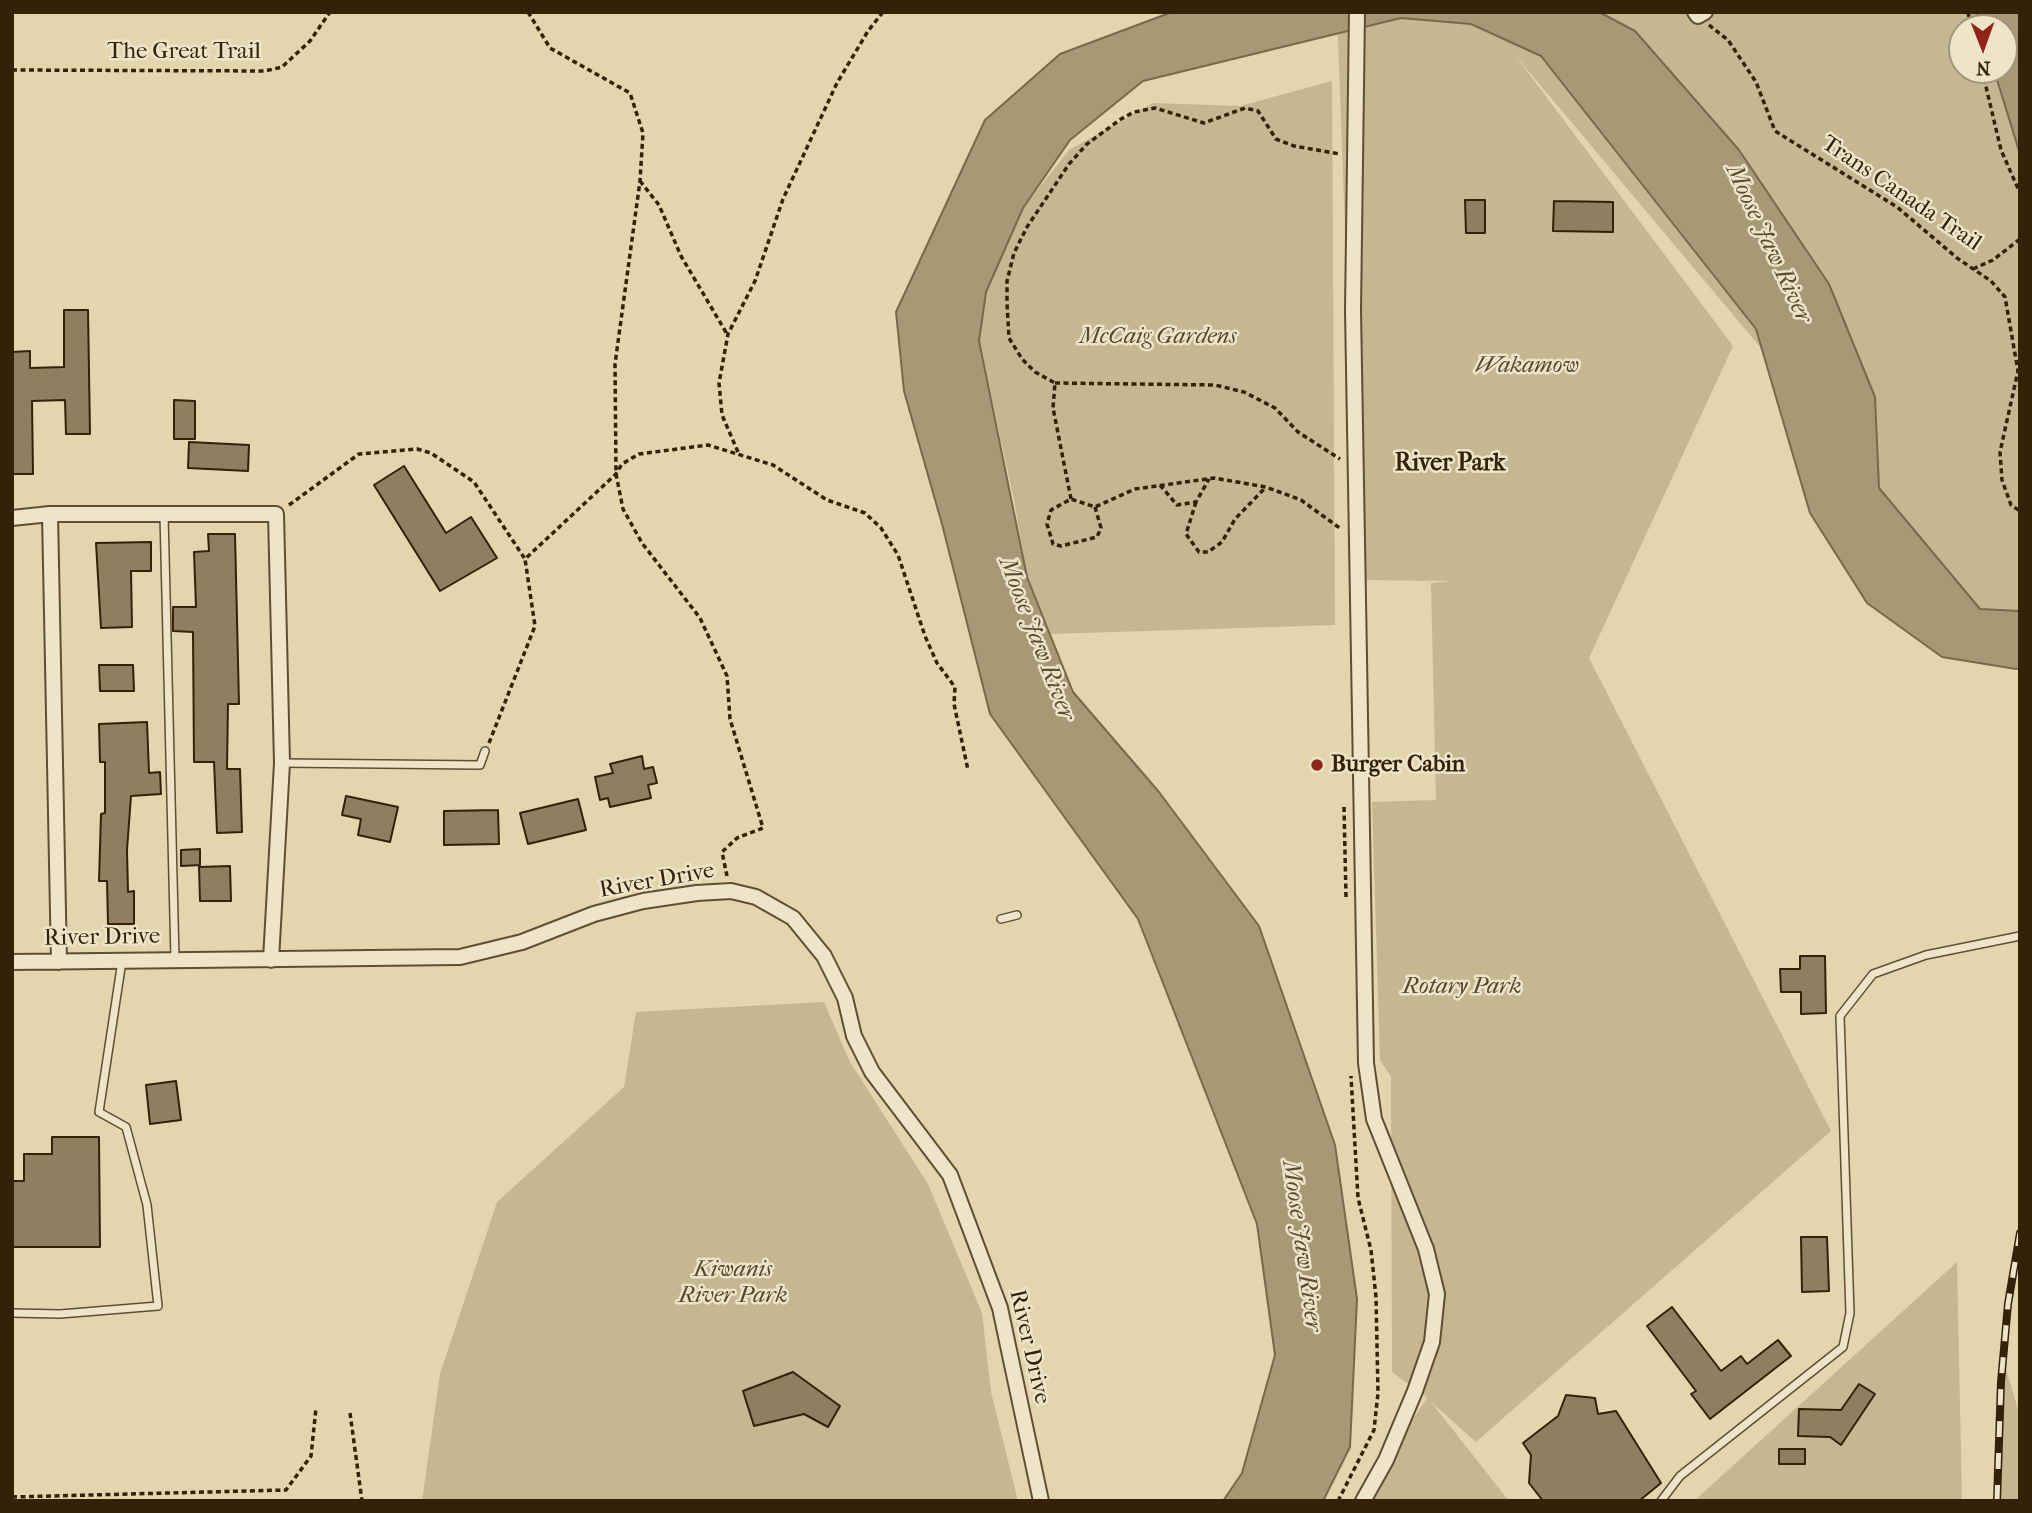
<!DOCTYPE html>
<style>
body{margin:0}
#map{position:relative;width:2032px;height:1513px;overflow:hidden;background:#e3d6ae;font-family:"IM FELL French Canon",serif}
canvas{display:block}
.frame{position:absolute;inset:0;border:14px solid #332108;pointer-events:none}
.north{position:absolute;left:1948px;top:14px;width:70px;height:70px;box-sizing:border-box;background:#ede4ca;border:2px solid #a3967c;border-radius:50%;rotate:179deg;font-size:19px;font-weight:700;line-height:28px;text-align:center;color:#332108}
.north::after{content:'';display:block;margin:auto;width:24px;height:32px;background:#8f2418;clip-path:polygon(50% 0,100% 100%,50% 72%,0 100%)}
</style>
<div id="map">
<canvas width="2032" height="1513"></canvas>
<div class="frame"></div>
<div class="north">N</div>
</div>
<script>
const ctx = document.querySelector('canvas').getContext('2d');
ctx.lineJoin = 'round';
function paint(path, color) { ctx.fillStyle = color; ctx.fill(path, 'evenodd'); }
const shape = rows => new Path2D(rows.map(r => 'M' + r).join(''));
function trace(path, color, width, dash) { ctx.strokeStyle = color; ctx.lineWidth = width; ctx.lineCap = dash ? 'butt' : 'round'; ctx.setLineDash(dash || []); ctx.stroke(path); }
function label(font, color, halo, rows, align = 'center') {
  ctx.font = font + ' "IM FELL French Canon",serif'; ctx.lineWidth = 5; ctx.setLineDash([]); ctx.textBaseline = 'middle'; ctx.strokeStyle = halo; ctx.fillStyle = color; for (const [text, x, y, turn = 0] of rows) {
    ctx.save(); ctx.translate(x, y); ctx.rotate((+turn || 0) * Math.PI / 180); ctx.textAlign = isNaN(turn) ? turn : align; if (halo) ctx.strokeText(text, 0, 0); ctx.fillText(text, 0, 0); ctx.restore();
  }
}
const green = shape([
 [1337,12,1976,12,1981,28,1962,28,1962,70,1994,70,2020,154,2020,611,1980,609,1515,55,1733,346,1589,658,1831,1131,1476,1442,1431,1402,1509,1501,1358,1501,1427,1398,1392,1372,1391,1077,1380,1060,1372,802,1436,800,1431,583,1453,581,1358,580],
 [1332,81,1335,625,1051,634,1027,577,1014,500,979,341,986,292,1023,208,1069,150,1153,103,1240,106],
 [824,1002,850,1062,928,1184,982,1313,991,1392,1018,1501,422,1501,440,1374,497,1202,624,1087,636,1012],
 [1957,1262,1962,1501,1694,1501],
 [2002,1355,2020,1416,2020,1501,1998,1501]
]);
const water = shape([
 [1172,12,1599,12,1635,31,1739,150,1829,284,1875,397,1879,488,1980,609,2020,611,2020,668,2016,669,1942,657,1867,603,1810,513,1756,329,1541,56,1471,24,1401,18,1143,81,1070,140,1023,208,986,292,979,341,1027,577,1073,692,1159,792,1259,926,1335,1145,1357,1299,1350,1447,1323,1501,1223,1501,1242,1473,1275,1355,1257,1224,1138,919,990,714,942,524,904,391,896,312,985,120,1060,54,1172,12],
 [1976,12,2020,12,2020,154,1994,70,2004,70,2004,28,1981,28,1976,12]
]);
const building = shape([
 [1465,200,1485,200,1485,233,1466,233,1465,200],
 [1554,201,1613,202,1613,232,1553,231,1554,201],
 [64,310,88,310,90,434,66,434,65,400,32,401,33,474,12,474,12,352,30,351,30,368,64,367,64,310],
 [174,400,195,401,195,439,174,439,174,400],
 [189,442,249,445,248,471,188,468,189,442],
 [404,466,446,533,471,517,497,558,440,591,374,485,404,466],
 [208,534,235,534,239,704,228,704,227,769,240,769,242,832,217,833,214,762,194,762,193,632,173,631,173,607,196,607,194,552,209,551,208,534],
 [151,542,151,571,131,571,132,627,101,628,96,543,151,542],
 [99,665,133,665,134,691,100,691,99,665],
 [147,722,149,773,160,772,161,794,131,796,127,850,128,892,134,891,134,924,108,924,107,881,99,881,101,814,105,813,105,762,100,762,99,724,147,722],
 [642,756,644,769,653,767,657,783,648,785,651,798,610,807,608,798,600,800,595,777,613,773,610,764,642,756],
 [346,796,398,807,390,842,358,835,361,819,342,815,346,796],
 [578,799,586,830,528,844,520,813,578,799],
 [498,810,499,844,444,845,444,811,498,810],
 [200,849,200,865,181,866,181,850,200,849],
 [230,866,231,901,200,901,199,867,230,866],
 [1800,956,1825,956,1826,1013,1801,1014,1801,992,1781,992,1780,969,1800,969,1800,956],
 [176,1081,181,1120,150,1124,146,1085,176,1081],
 [52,1137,99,1137,100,1247,12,1247,12,1181,24,1181,24,1154,52,1154,52,1137],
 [1801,1237,1827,1237,1829,1291,1802,1292,1801,1237],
 [1672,1307,1721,1371,1741,1356,1747,1364,1778,1340,1791,1356,1710,1419,1691,1394,1696,1391,1647,1326,1672,1307],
 [793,1372,840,1406,828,1427,804,1414,754,1426,743,1391,793,1372],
 [1859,1384,1875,1394,1841,1445,1830,1437,1798,1436,1799,1409,1841,1410,1859,1384],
 [1566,1395,1595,1398,1598,1414,1616,1411,1661,1483,1639,1501,1543,1501,1529,1483,1531,1455,1523,1443,1558,1416,1566,1395],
 [1779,1449,1805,1449,1805,1464,1779,1464,1779,1449]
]);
const path = shape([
 [528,12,550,48,630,93,643,133,640,181,615,364,616,474,623,509,642,543,700,618,727,676,730,719,763,828,737,838,722,852,727,876],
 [1968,12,1971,28],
 [1709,25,1728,40,1756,82,1775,131,1897,207,1957,258,1991,281,2005,297,2018,371,2000,452,2002,480,2011,505,2020,511],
 [12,70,265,71,282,67,310,41,330,12],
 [1982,70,2001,150,2020,193],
 [640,181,659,205,681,256,727,334],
 [1973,269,1993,260,2020,239],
 [1055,383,1215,385,1244,392,1275,408,1298,432,1340,459],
 [738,452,722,415,719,383,728,334,755,281,783,199,837,83,868,31,883,12],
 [1160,485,1177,505,1196,502,1209,479],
 [1071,499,1053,408,1055,383,1035,372,1022,359,1009,338,1007,303,1007,281,1014,253,1027,227,1069,164,1087,144,1121,119,1134,112,1155,108,1204,123,1245,108,1258,111,1276,139,1294,146,1340,154],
 [1196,502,1186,534,1199,552,1208,552,1222,542,1235,519,1266,487],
 [289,505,359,454,417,449,431,453,474,482,525,559,616,474,622,464,639,454,708,445,773,465,827,500,865,513,881,528,898,555,925,636,937,663,955,687,954,704,968,770],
 [1095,507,1101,528,1097,537,1061,546,1053,544,1047,524,1051,510,1071,499,1095,507,1135,489,1214,478,1266,487,1301,500,1341,529],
 [489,743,535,626,525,559],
 [1344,807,1346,897],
 [350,1413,362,1501],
 [12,1497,286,1490,311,1456,316,1408],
 [1338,1501,1374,1430,1378,1393,1376,1297,1371,1250,1358,1198,1351,1076]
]);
const lane = shape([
 [164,515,175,959],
 [282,763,480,765,485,751],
 [1001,919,1017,915],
 [12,1313,60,1314,158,1306,147,1205,126,1127,99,1112,122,961],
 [1661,1501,1680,1476,1843,1347,1850,1313,1840,1016,1873,974,1926,955,2020,936]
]);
const street = shape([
 [1357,12,1353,310,1366,1063,1374,1119,1426,1249,1437,1294,1432,1342,1415,1391,1386,1460,1363,1501],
 [1695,12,1698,16,1705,12],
 [50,514,59,962],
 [12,518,50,514,276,514,282,763,271,960],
 [12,962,460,957,522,942,594,914,643,901,697,893,731,891,756,897,793,918,824,956,845,998,854,1036,872,1072,950,1175,1000,1308,1041,1501]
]);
const rail = shape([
 [1997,1501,2001,1382,2008,1304,2020,1233]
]);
const markers = [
 [1317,765,7,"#8f2418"]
];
const streetNames = [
 ["The Great Trail",184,52],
 ["Trans Canada Trail",1901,194,34],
 ["River Drive",657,881,-10],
 ["River Drive",102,938,-1],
 ["River Drive",1029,1347,77]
];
const parkNames = [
 ["McCaig Gardens",1158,337],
 ["Wakamow",1527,366],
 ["Rotary Park",1462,987],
 ["Kiwanis",733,1270],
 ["River Park",733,1296]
];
const poiNames = [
 ["Burger Cabin",1331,765]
];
const waterNames = [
 ["Moose Jaw River",1768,244,65],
 ["Moose Jaw River",1036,639,69],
 ["Moose Jaw River",1301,1246,82]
];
const neighbourhoodNames = [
 ["River Park",1450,464]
];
paint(green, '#c5b792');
paint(water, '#a79876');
trace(water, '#79684a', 2);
paint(building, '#8f7f5e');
trace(building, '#332108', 2);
trace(lane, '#5f4e32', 10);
trace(street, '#5f4e32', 18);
trace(path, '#332108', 3.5, [5, 3.5]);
trace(lane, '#ede4ca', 7);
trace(street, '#ede4ca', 14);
trace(rail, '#332108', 8);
trace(rail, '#ede4ca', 5, [16]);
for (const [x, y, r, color] of markers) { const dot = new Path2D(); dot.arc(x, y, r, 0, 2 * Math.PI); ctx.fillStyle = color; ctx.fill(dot); trace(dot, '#ede4ca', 2.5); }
label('23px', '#332108', '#ede4ca', streetNames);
label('italic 23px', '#58462a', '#ede4ca', parkNames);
label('bold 23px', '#332108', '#ede4ca', poiNames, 'left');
label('italic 24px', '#5c4b2e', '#ede4ca', waterNames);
label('bold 24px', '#332108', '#ede4ca', neighbourhoodNames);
</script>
